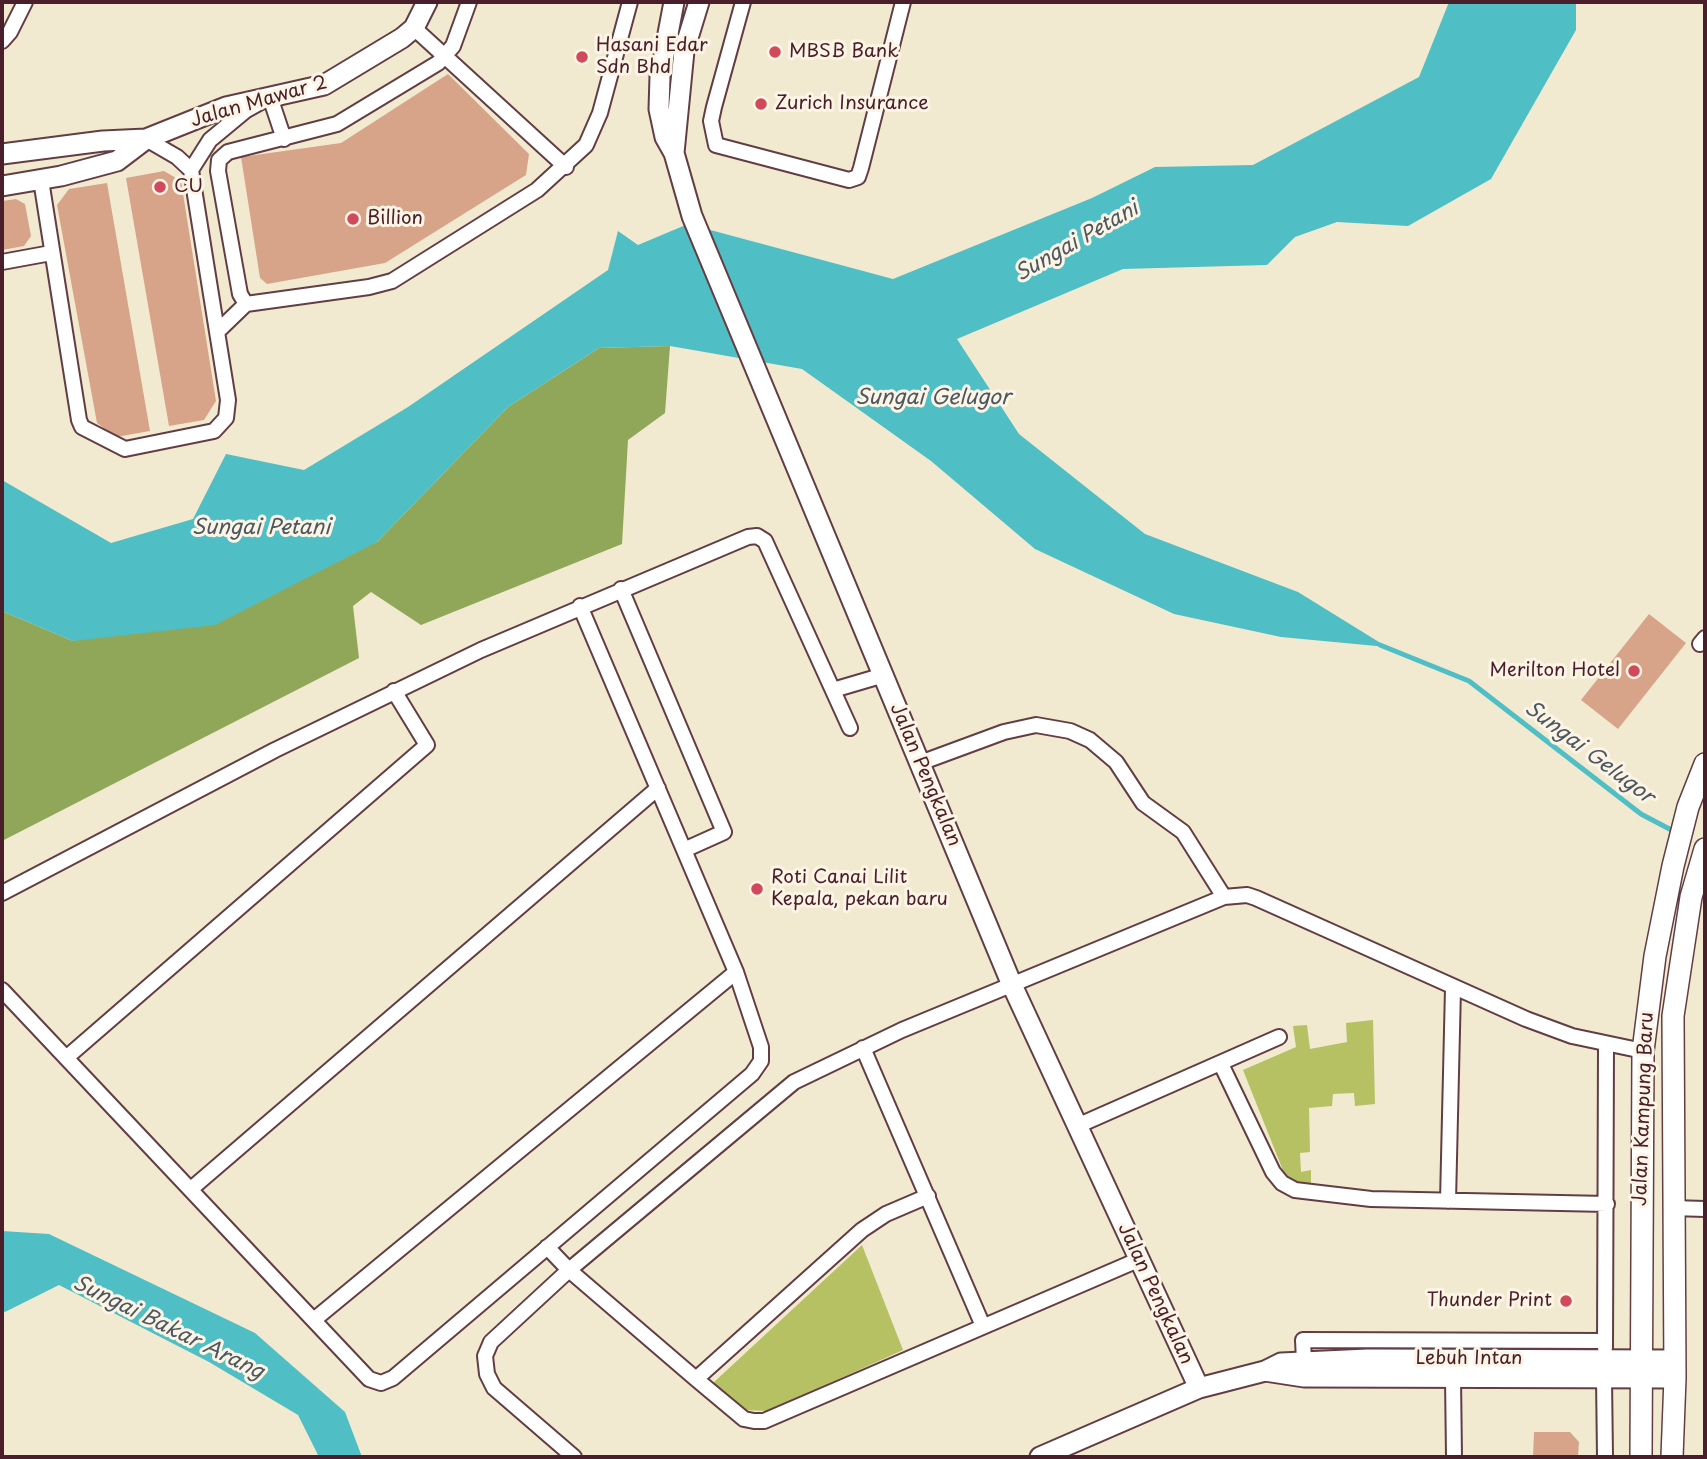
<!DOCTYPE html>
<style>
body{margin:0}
#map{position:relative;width:1707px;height:1459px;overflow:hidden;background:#f1ead0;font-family:"Playpen Sans",sans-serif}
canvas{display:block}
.frame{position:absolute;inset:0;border:4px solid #4a1f2b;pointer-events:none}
</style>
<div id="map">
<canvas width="1707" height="1459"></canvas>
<div class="frame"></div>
</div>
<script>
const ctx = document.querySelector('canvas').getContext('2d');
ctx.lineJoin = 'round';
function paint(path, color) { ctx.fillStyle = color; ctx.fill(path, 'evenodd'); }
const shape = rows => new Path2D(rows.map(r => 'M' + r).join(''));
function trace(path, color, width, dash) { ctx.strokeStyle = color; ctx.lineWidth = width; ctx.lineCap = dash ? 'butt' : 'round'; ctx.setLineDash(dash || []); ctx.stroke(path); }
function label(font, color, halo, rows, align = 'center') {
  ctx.font = font + ' "Playpen Sans",sans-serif'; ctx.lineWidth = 6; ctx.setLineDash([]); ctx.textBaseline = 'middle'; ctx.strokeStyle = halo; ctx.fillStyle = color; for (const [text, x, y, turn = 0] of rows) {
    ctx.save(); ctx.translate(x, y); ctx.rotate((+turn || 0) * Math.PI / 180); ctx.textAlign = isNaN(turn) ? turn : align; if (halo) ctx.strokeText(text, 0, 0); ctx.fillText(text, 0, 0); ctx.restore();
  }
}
const green = shape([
 [1373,1020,1375,1104,1355,1106,1354,1093,1333,1094,1332,1106,1309,1108,1310,1152,1300,1153,1301,1172,1311,1170,1311,1187,1298,1186,1284,1173,1243,1070,1296,1047,1293,1026,1307,1025,1310,1049,1347,1042,1346,1023],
 [862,1245,903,1350,768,1411,743,1410,720,1392,713,1383]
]);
const forest = shape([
 [670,346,665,413,628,440,622,544,421,625,371,592,353,606,359,658,2,841,2,611,73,641,377,542,508,407,599,348]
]);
const water = shape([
 [1449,2,1576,2,1576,30,1491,179,1408,226,1337,222,1295,237,1267,265,1123,269,957,339,1019,434,1145,534,1298,592,1387,647,1281,637,1174,614,1035,549,931,461,802,369,670,346,599,348,508,407,377,542,215,625,73,641,2,611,2,480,111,543,193,519,226,454,304,470,408,407,608,270,618,231,638,245,688,224,893,279,1092,198,1155,167,1253,165,1419,77],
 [2,1231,49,1234,255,1333,345,1412,362,1457,319,1457,298,1415,209,1362,59,1285,5,1312,2,1310]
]);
const stream = shape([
 [1380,645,1469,681,1641,814,1677,833]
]);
const building = shape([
 [448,74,529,154,526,175,385,263,267,284,260,278,241,157,341,143],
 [164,171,181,181,216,401,204,420,169,426,126,178],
 [107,183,150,431,116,437,97,423,57,205,69,189],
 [16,199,25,204,31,236,24,246,2,250,2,201],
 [1649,614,1686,643,1618,729,1581,700],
 [1534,1432,1570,1432,1579,1442,1578,1457,1533,1457]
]);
const street = shape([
 [469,2,453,46,438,63,337,124,228,152,219,160,218,171,240,294,246,304,369,287,392,281,537,190,586,145,600,113,630,2],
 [743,2,714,107,711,121,716,145,849,180,858,177,861,168,903,2],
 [414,28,566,167],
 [2,41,10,32,25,2],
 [146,139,177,157,191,170],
 [41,180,79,420,82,427,125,449,214,431,226,418,228,400,191,170,210,140,245,111,270,97,284,139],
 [2,262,51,253],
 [217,332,246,304],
 [621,589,724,832,684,850],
 [1700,644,1705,638],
 [833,690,884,675],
 [920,763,1004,732,1036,725,1070,731,1090,740,1116,762,1143,803,1183,832,1224,897],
 [2,893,275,750,481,650,748,537,757,536,765,541,850,728],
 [2,990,369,1379,381,1383,393,1378,752,1074,761,1061,761,1047,736,972,580,606],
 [863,1048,983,1326],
 [66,1058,427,745,394,691],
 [1221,1064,1273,1172,1282,1183,1295,1190,1371,1199,1607,1204],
 [1077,1126,1279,1037],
 [191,1189,658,788],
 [1448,1201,1453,988],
 [1672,1208,1705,1209],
 [547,1247,569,1270,696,1379,744,1419,754,1421,764,1421,1138,1260],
 [315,1319,736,972],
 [1605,1348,1606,1045],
 [1304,1361,1303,1340,1605,1341],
 [1453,1378,1454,1457],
 [1604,1378,1605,1457],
 [696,1379,862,1230,886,1214,928,1196],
 [574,1457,494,1388,487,1374,485,1356,491,1342,569,1270,794,1082,902,1030,1224,897,1247,895,1256,898,1526,1019,1572,1036,1643,1051]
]);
const secondary = shape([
 [674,2,660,76,659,109,665,137,674,153,692,216,1012,985,1199,1388],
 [674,153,684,51,699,2],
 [2,154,103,141,146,139],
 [2,186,61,176,117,161,146,139,226,107,324,85,402,38,414,28,427,2],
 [1265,1371,1304,1377,1675,1378],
 [1040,1457,1199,1388,1265,1371,1281,1363,1368,1359,1674,1360]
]);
const primary = shape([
 [1641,1457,1643,1051,1655,956,1673,866,1688,807,1705,764],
 [1672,1457,1675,1378,1673,1016,1691,897,1705,849]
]);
const markers = [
 [775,52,7,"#d1495b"],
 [582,57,7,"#d1495b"],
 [761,104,7,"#d1495b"],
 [160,187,7,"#d1495b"],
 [353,219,7,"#d1495b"],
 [1634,671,7,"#d1495b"],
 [757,889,7,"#d1495b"],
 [1566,1301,7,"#d1495b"]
];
const poiNames = [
 ["Hasani Edar",596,46],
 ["Sdn Bhd",596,68],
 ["MBSB Bank",789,52],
 ["Zurich Insurance",775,104],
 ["CU",174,187],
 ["Billion",367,219],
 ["Merilton Hotel",1620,671,"right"],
 ["Roti Canai Lilit",771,878],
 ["Kepala, pekan baru",771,900],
 ["Thunder Print",1552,1301,"right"]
];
const streetNames = [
 ["Jalan Mawar 2",259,102,-16],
 ["Jalan Pengkalan",925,775,67],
 ["Jalan Kampung Baru",1644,1109,-88],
 ["Jalan Pengkalan",1155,1294,65],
 ["Lebuh Intan",1469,1359]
];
const waterNames = [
 ["Sungai Petani",1077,242,-30],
 ["Sungai Gelugor",933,398],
 ["Sungai Petani",261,528],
 ["Sungai Gelugor",1589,753,37],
 ["Sungai Bakar Arang",168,1328,26]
];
paint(green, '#b5c163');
paint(forest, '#90a759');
paint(water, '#50bec5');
trace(stream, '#50bec5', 5);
paint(building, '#d8a489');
trace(street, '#633d44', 18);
trace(secondary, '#633d44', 23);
trace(primary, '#633d44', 24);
trace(street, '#fff', 14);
trace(secondary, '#fff', 19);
trace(primary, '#fff', 21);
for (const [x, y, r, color] of markers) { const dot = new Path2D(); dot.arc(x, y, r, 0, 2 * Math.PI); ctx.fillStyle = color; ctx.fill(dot); trace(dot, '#fcf5e5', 2.5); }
label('19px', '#4a1f2b', '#fcf5e5', poiNames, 'left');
label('19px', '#4a1f2b', '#fcf5e5', streetNames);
label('italic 21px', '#4c5761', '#fcf5e5', waterNames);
</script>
